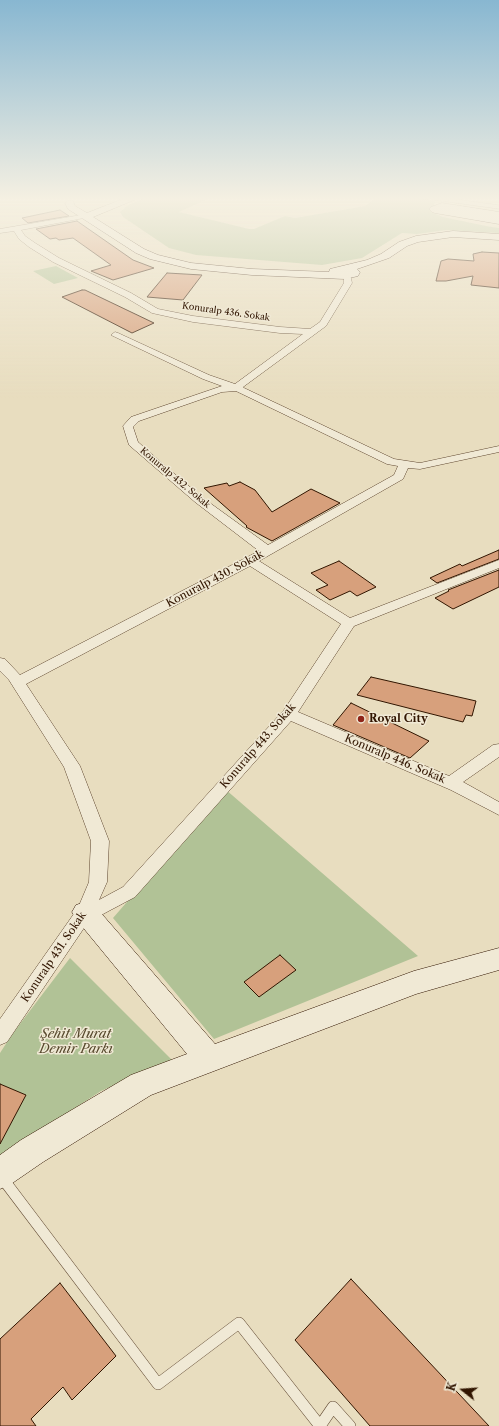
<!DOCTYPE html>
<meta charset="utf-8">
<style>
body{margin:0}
#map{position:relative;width:499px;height:1426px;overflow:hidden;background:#e8ddbf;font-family:"Libre Caslon Text",serif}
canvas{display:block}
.north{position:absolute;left:443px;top:1370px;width:40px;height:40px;-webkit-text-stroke:3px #f0e9d5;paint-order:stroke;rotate:287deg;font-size:11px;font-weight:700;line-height:16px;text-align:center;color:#311500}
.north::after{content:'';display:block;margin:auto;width:14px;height:18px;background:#311500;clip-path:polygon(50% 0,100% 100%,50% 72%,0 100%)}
</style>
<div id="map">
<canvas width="499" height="1426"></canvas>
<div class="north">K</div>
</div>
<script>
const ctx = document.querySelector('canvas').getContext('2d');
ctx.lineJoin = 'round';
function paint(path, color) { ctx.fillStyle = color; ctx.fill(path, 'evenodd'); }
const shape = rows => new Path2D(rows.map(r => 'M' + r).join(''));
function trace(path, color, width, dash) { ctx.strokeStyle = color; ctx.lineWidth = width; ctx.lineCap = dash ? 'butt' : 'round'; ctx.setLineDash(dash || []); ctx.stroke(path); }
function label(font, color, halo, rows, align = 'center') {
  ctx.font = font + ' "Libre Caslon Text",serif'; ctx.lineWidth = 3; ctx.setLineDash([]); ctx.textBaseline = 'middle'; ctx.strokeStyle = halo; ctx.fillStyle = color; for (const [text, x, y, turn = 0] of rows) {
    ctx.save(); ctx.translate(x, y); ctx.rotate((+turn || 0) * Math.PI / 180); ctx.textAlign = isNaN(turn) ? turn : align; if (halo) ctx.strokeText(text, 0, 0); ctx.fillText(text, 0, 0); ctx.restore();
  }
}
const green = shape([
 [146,198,210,198,179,212,249,229,254,229,285,216,295,218,365,206,376,198,436,200,431,212,443,217,486,226,499,228,499,233,446,230,417,234,402,233,362,258,322,265,196,255,169,248,123,217,120,212,128,205],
 [56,266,78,278,54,284,33,271],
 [225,789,418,956,214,1039,113,918],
 [70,958,172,1060,101,1091,0,1157,0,1053,13,1033]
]);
const building = shape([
 [60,210,69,216,28,223,22,218,60,210],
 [77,221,133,260,154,268,113,280,91,271,111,265,73,238,59,240,56,238,50,239,36,229,77,221],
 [482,252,499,253,499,288,471,285,473,276,446,281,436,281,441,261,448,259,474,261,473,254,482,252],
 [167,273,202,275,183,300,147,297,167,273],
 [82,290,85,290,154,323,132,333,62,297,82,290],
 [240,482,255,490,272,512,311,489,340,503,272,541,246,527,247,526,204,488,227,483,229,486,240,482],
 [499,550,499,559,437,583,430,578,460,564,462,566,499,550],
 [339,561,376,587,357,596,350,591,330,600,316,590,328,585,311,573,339,561],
 [499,570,499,587,453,609,435,598,449,591,448,590,499,570],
 [371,677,476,701,472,716,466,715,463,722,357,695,371,677],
 [351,703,429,741,410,758,333,725,351,703],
 [280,955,296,970,259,997,244,982,280,955],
 [0,1084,26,1095,0,1144,0,1084],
 [351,1279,489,1426,370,1426,295,1340,351,1279],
 [60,1283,116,1356,72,1400,63,1387,31,1419,36,1426,0,1426,0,1339,60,1283]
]);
const laneFar1 = shape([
 [434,198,499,207]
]);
const lane = shape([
 [0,1175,158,1384,239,1323,320,1426,333,1407,350,1426]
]);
const street = shape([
 [87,214,89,215,89,217,21,230,25,236,35,243,59,258,131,293,158,309,193,316,280,327,310,329,320,322,344,283,344,274,350,274,352,283,326,326,243,387,244,388,394,459,420,463,499,446,499,452,420,469,408,468,403,479,259,561,350,618,499,560,499,568,354,626,298,712,449,776,493,745,499,744,499,757,463,782,499,802,499,815,451,790,291,721,135,897,88,922,7,1042,0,1045,0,1019,78,908,89,882,91,841,64,767,9,680,0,671,0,658,5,659,20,675,259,551,195,502,129,445,123,426,131,417,222,386,203,379,111,335,115,332,118,333,209,375,235,384,303,334,280,333,193,322,152,313,125,297,53,262,29,247,19,239,14,231,0,233,0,229,87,214],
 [236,391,387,464,398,466,394,475,268,545,203,498,164,465,138,442,133,427,139,421,222,392,236,391],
 [250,566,341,624,284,710,123,887,99,900,107,882,109,841,80,766,26,684,250,566]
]);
const secondary = shape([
 [125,198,139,198,93,217,144,249,158,255,191,263,252,269,329,272,330,269,367,260,381,254,399,242,416,236,453,231,499,234,499,240,453,237,418,242,407,246,389,258,357,269,360,272,358,276,345,279,252,275,191,269,150,259,136,253,68,209,65,203,67,201,73,201,75,206,87,213,125,198],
 [442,203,499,212,499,218,494,217,499,218,499,224,435,213,432,212,429,209,431,207,442,203],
 [85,902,94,905,215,1044,414,971,499,948,499,970,416,994,151,1095,43,1162,11,1184,0,1189,0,1155,21,1140,131,1075,187,1054,76,919,72,912,76,905,85,902]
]);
const markers = [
 [361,719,4,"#8f2418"]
];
const farStreetnames = [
 ["Konuralp 436. Sokak",226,312,8],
 ["Konuralp 432. Sokak",175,478,40]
];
const streetNames = [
 ["Konuralp 430. Sokak",215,579,-28],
 ["Konuralp 443. Sokak",258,746,-49],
 ["Konuralp 446. Sokak",395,759,23],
 ["Konuralp 431. Sokak",54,957,-56]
];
const poiNames = [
 ["Royal City",369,719]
];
const nearParknames = [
 ["Şehit Murat",76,1034],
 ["Demir Parkı",76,1049]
];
paint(green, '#b1c296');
paint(building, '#d7a07c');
trace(building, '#311500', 1);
trace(laneFar1, '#5f4730', 4.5);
trace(lane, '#5f4730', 12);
trace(street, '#5f4730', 1);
trace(secondary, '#311500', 1);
trace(laneFar1, '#f0e9d5', 3.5);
trace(lane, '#f0e9d5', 11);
paint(street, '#f0e9d5');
paint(secondary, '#f0e9d5');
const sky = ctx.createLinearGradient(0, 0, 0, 398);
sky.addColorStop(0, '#88b7d1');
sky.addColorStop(0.5, '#f5f0e2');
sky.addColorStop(1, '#f5f0e200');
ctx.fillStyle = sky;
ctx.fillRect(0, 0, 499, 398);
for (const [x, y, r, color] of markers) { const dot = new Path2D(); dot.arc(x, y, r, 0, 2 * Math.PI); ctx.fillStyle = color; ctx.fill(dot); trace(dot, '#f0e9d5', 1.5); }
label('9px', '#311500', '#f0e9d5', farStreetnames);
label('11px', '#311500', '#f0e9d5', streetNames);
label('bold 11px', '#311500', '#f0e9d5', poiNames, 'left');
label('italic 13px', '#57492d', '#f0e9d5', nearParknames);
</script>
